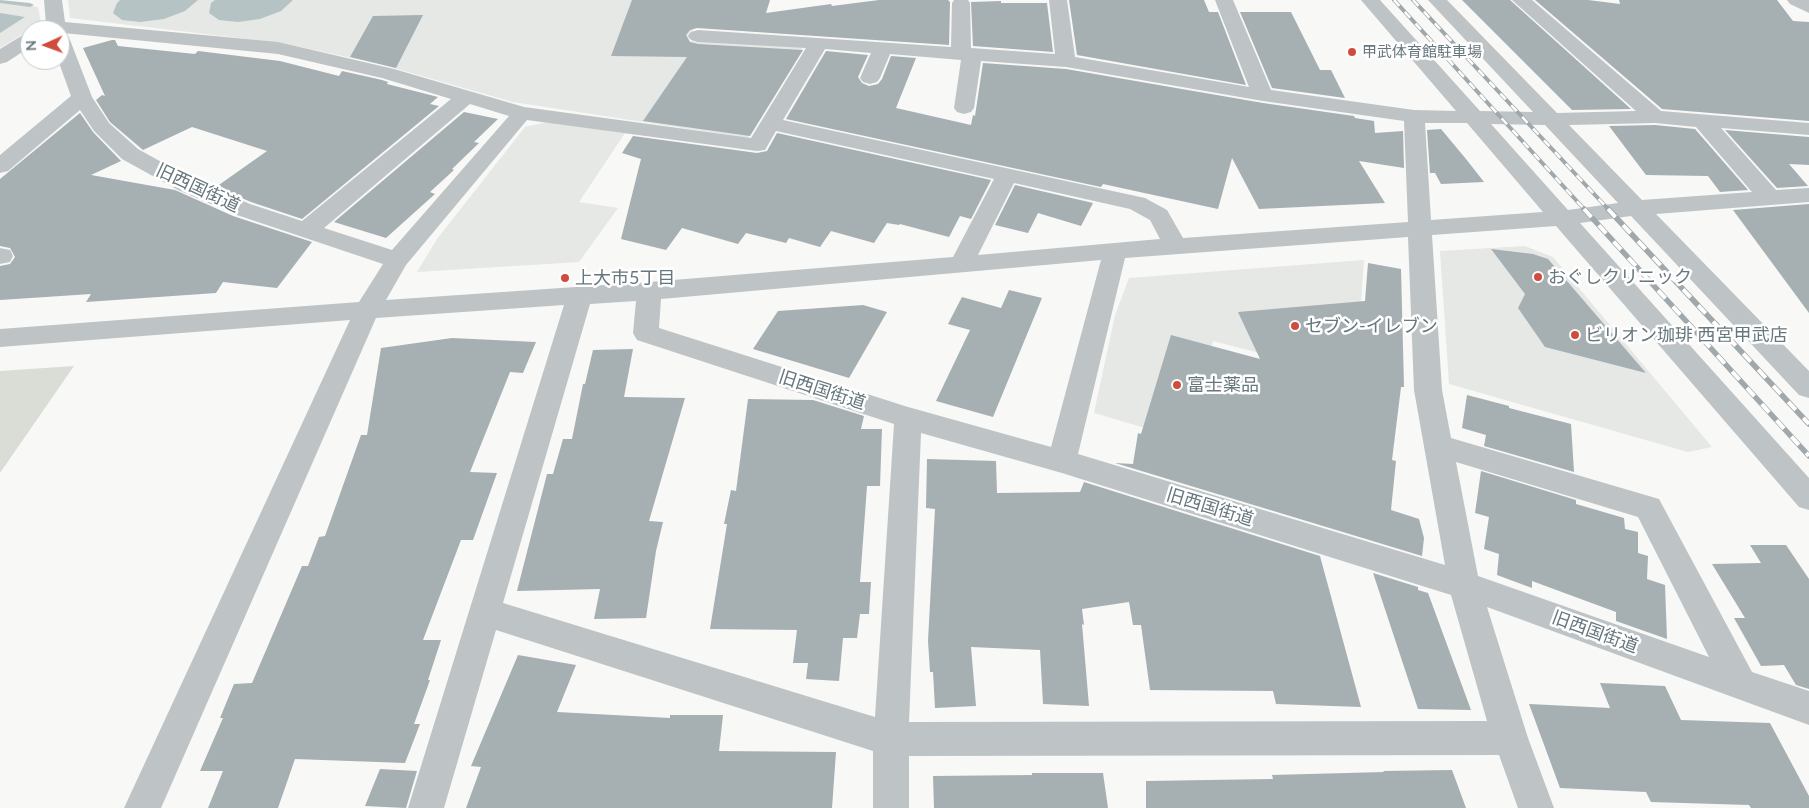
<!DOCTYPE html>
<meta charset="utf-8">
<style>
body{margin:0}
#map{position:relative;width:1809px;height:808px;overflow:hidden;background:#f8f8f6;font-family:Lato,sans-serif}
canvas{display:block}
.north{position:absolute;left:20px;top:20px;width:50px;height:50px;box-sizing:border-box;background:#fff;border:1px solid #c2c9cb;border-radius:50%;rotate:268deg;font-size:14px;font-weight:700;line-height:20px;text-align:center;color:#66777e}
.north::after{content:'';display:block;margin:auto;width:18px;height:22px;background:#d04c3f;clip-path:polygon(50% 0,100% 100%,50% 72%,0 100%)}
</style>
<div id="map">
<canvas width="1809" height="808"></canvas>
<div class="north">N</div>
</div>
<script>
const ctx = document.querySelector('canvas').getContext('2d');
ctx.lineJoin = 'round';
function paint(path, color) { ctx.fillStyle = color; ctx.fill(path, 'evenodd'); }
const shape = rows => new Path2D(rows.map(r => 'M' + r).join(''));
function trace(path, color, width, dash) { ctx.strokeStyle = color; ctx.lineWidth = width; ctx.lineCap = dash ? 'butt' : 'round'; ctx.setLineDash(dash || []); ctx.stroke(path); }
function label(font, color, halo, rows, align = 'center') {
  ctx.font = font + ' Lato,"Noto Sans JP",sans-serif'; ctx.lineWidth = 5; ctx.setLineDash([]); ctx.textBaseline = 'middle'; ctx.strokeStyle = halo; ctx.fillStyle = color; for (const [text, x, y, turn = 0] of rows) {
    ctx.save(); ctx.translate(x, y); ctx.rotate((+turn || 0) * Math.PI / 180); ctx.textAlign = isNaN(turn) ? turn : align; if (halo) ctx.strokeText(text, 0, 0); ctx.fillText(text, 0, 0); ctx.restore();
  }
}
const built = shape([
 [68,0,706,0,688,41,805,44,748,138,513,102,376,63,281,43,70,18],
 [0,2,38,7,41,23,0,48],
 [547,122,625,133,579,202,618,208,579,262,417,272,437,239,525,127],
 [1525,246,1553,257,1712,447,1688,452,1449,384,1440,251],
 [1364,260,1358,344,1271,356,1213,341,1186,440,1094,413,1115,315,1129,278]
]);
const green = shape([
 [74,366,0,473,0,371]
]);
const water = shape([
 [120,0,198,0,185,11,164,19,140,22,122,20,113,13,117,3],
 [215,0,293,0,281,11,260,19,238,22,219,20,209,13,211,3],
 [0,13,25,17,0,33]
]);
const stream = shape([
 [0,0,30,3,34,5,30,7,0,3,0,0]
]);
const building = shape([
 [632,0,770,0,766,13,831,4,832,6,879,0,948,0,950,2,949,45,697,28,690,30,686,35,690,42,698,44,803,50,750,136,643,121,687,57,611,56],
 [1069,0,1204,0,1209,12,1218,12,1246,85,1077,55],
 [1462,0,1510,0,1631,109,1572,110],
 [1535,0,1588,0,1620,4,1619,0,1777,0,1793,21,1809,22,1809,121,1662,109],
 [1001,1,1001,3,1047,3,1053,52,973,46,971,2],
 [1240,12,1291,12,1320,70,1331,70,1345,98,1272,88],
 [423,15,396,68,350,57,373,16],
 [112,40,115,40,118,46,195,54,198,51,280,61,339,76,342,71,382,80,388,82,387,84,438,97,430,104,439,106,302,219,251,202,216,187,267,151,192,127,143,150,110,122,96,100,102,95,105,96,83,48],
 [826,51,868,55,858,77,862,83,869,86,878,84,882,79,891,56,916,58,896,108,971,125,973,115,975,116,983,63,1066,69,1263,103,1354,116,1355,118,1374,121,1375,133,1403,131,1404,168,1359,161,1385,203,1259,209,1232,158,1218,209,1103,184,1101,187,786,119],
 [464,112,498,119,474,142,479,143,452,169,454,170,430,192,435,194,386,238,334,222],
 [80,113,93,132,121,161,91,175,175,190,233,216,312,242,277,288,223,282,216,293,86,302,91,294,0,300,0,266,10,264,15,257,10,248,0,246,0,179],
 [1655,125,1695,129,1748,190,1720,192,1708,176,1646,175,1609,126],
 [1441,129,1466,159,1484,182,1441,184,1435,173,1430,173,1427,130],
 [1725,130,1809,137,1809,165,1789,164,1808,186,1777,188],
 [777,133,991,180,971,219,960,216,949,237,900,224,899,225,887,223,874,243,831,231,820,247,789,238,786,243,746,233,738,244,682,228,666,250,621,239,641,159,622,153,633,136,757,153,767,151],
 [1015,185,1093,203,1081,226,1038,213,1028,233,995,225],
 [1809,204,1809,313,1733,210],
 [1491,249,1533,254,1548,259,1646,373,1545,347,1518,308,1525,294],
 [1368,263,1401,269,1404,387,1401,387,1392,460,1396,461,1391,510,1419,519,1424,538,1422,556,1115,463,1133,464,1138,433,1141,434,1171,335,1260,359,1238,312,1365,301],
 [1009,290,1042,298,993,417,936,401,970,330,948,324,962,297,1001,308],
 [863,305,887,312,849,378,753,349,778,311],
 [452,338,536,342,523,373,510,372,470,472,497,473,473,540,461,540,423,640,441,640,428,680,430,680,414,724,420,724,405,763,295,759,278,808,208,808,223,771,200,771,223,718,220,718,234,684,252,683,302,566,308,566,319,537,325,536,361,435,367,435,381,348],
 [633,349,624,397,685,398,649,521,663,522,656,551,646,618,594,619,600,589,517,591,547,474,553,474,563,439,572,439,583,384,585,384,593,350],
 [1467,395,1509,406,1509,408,1571,424,1574,472,1484,446,1486,435,1462,428],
 [748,399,813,400,864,416,861,429,882,429,880,486,867,486,860,582,871,582,869,614,860,614,857,638,843,638,839,681,806,679,808,663,793,663,797,630,710,629,727,524,724,524,731,490,736,491],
 [927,459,996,461,997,493,1080,492,1084,482,1320,556,1361,707,1276,704,1273,691,1150,690,1141,625,1133,625,1129,602,1082,609,1084,625,1082,624,1089,706,1043,704,1040,650,971,647,976,706,935,708,933,672,930,672,928,641,935,509,926,508],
 [1481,471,1576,500,1576,504,1624,518,1625,529,1638,532,1638,553,1648,556,1647,579,1665,585,1667,639,1616,621,1616,612,1532,581,1532,588,1497,575,1499,554,1484,549,1489,517,1475,513],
 [1750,545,1786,545,1809,579,1809,689,1796,685,1784,665,1761,666,1734,618,1745,618,1712,564,1761,563],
 [1373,573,1418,587,1418,590,1428,593,1471,710,1418,709],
 [518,655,576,665,557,712,670,718,670,715,723,715,719,751,836,752,832,808,466,808,481,767,471,766],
 [1600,683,1665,686,1681,720,1770,723,1809,796,1809,808,1751,808,1749,805,1651,802,1646,792,1560,788,1529,704,1610,708],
 [380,769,417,771,406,808,365,806],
 [1452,770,1466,808,1146,808,1146,781,1273,779,1272,775,1384,772,1383,771],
 [1032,773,1103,773,1108,808,934,808,933,776,1032,775]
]);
const minor = shape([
 [44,0,62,0,65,22,278,42,394,69,524,107,751,138,806,48,698,42,691,40,688,36,691,32,698,30,951,47,952,3,954,0,968,0,970,3,971,48,1055,54,1049,0,1067,0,1075,57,1249,87,1215,0,1233,0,1271,90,1414,110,1456,111,1361,0,1380,0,1480,111,1533,112,1428,0,1447,0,1557,113,1636,111,1512,0,1532,0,1661,111,1809,123,1809,135,1721,128,1776,190,1809,188,1809,202,1656,214,1809,371,1809,398,1799,395,1631,216,1580,223,1809,478,1809,510,1799,507,1556,226,1432,235,1442,390,1451,438,1659,499,1752,672,1809,691,1809,725,1487,607,1528,738,1554,808,1518,808,1499,755,909,756,909,808,873,808,873,751,496,630,444,808,408,808,564,305,376,318,161,808,124,808,350,320,0,347,0,329,359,302,383,264,234,214,178,190,122,159,94,131,80,110,8,171,0,173,0,155,71,96,58,60,60,60,60,30,39,30,46,24,44,0],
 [63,33,278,54,382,78,451,99,302,221,250,204,194,180,138,149,109,123,92,97,70,40,67,36,61,34,63,33],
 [825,49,871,53,860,78,863,82,870,84,877,82,880,78,890,54,961,60,954,108,957,112,964,114,971,112,974,108,981,61,1066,67,1263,101,1404,121,1408,222,1183,238,1167,210,1145,198,783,120,825,49],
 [470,104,509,116,392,250,324,228,470,104],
 [527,120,757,151,765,150,776,131,994,179,953,257,649,282,386,300,406,265,527,120],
 [1425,123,1467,123,1543,212,1431,220,1425,123],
 [1655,123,1696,127,1752,192,1642,200,1569,125,1655,123],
 [1491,124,1545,125,1618,203,1568,210,1491,124],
 [1014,183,1130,209,1150,220,1160,239,978,255,1014,183],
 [1408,237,1414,390,1445,565,1078,454,1125,258,1408,237],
 [1101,260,1051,447,908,407,659,328,661,299,1101,260],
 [636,301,633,333,637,340,894,424,875,717,503,603,590,304,636,301],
 [921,433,1062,473,1451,595,1487,721,909,722,921,433],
 [1456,462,1638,517,1709,657,1478,576,1456,462],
 [1787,0,1809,0,1809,13,1790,4,1787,0],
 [30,33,30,47,7,62,0,64,0,49,23,35,30,33],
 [0,248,10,250,13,256,10,262,0,264,0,248]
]);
const railFar1 = shape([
 [1394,0,1585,210],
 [1413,0,1609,210]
]);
const rail = shape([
 [1584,209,1809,456],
 [1608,209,1809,424]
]);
const markers = [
 [1352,52,5,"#d04c3f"],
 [1538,277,5,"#d04c3f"],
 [565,278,5,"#d04c3f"],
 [1295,326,5,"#d04c3f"],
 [1575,335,5,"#d04c3f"],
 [1177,385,5,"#d04c3f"]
];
const farPoinames = [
 ["甲武体育館駐車場",1362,52]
];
const streetNames = [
 ["旧西国街道",198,188,25],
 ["旧西国街道",822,390,18],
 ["旧西国街道",1210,507,17],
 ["旧西国街道",1595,632,20]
];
const poiNames = [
 ["おぐしクリニック",1548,277],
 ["上大市5丁目",575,278],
 ["セブン-イレブン",1305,326],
 ["ビリオン珈琲 西宮甲武店",1585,335],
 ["富士薬品",1187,385]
];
paint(built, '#e6e8e6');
paint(green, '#d9ddd6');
paint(water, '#b6c3c5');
paint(stream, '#b6c3c5');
paint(building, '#a6afb2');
paint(minor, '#bec3c5');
trace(railFar1, '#a0a8ab', 4);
trace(rail, '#a0a8ab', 5.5);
trace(railFar1, '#fff', 2.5, [8]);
trace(rail, '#fff', 4, [11]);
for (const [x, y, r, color] of markers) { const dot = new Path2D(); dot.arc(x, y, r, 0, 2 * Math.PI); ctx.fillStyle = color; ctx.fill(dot); trace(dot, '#fff', 2); }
label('15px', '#66777e', '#fff', farPoinames, 'left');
label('18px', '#66777e', '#fff', streetNames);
label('18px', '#66777e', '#fff', poiNames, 'left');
</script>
